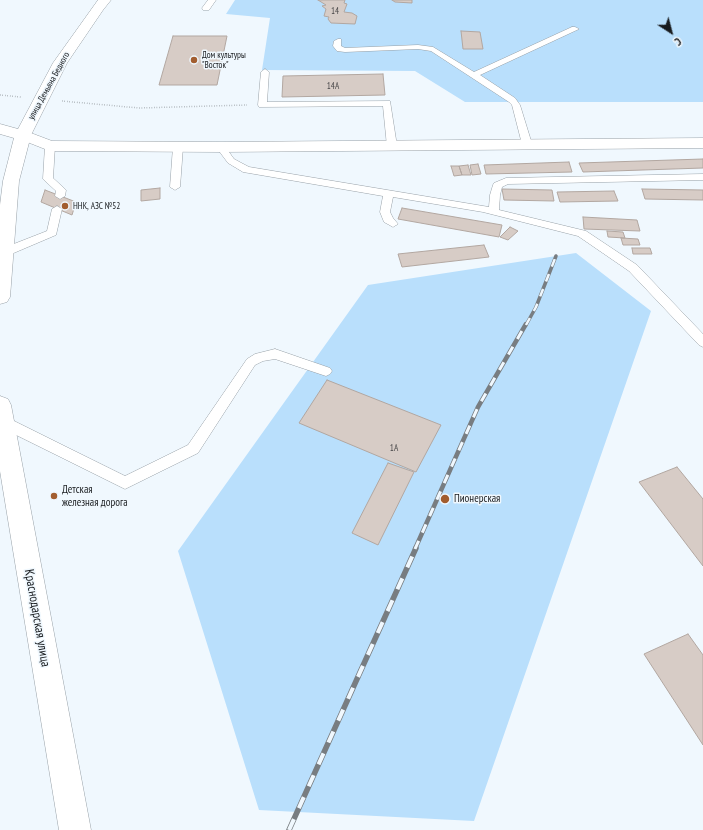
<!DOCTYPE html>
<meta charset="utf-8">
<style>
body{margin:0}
#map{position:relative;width:703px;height:830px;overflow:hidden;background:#f0f8fe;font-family:"PT Sans Narrow",sans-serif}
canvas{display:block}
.north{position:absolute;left:651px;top:12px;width:40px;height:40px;-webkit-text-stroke:3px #f0f8fe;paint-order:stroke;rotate:144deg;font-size:11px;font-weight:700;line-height:16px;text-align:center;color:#181b1e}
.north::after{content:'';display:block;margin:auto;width:14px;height:18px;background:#181b1e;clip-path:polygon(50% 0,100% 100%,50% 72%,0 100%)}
</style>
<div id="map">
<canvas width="703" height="830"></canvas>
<div class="north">С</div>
</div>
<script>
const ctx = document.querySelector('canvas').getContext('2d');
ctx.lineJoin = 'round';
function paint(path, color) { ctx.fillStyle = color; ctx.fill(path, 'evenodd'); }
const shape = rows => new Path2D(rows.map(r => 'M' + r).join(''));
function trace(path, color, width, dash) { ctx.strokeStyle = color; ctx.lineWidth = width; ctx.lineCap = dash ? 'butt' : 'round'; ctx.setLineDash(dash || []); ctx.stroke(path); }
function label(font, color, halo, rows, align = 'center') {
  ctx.font = font + ' "PT Sans Narrow",sans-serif'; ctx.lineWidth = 3; ctx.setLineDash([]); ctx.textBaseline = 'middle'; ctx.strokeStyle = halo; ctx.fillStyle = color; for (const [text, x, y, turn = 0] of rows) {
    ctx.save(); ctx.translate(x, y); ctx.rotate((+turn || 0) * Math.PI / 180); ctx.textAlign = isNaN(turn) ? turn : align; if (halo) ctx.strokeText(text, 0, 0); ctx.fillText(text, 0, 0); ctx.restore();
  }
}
const green = shape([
 [235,0,703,0,703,102,465,102,415,71,262,70,270,18,226,14],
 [576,253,651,311,474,821,259,810,178,551,368,285]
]);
const building = shape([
 [318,0,345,0,344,3,347,4,344,12,352,13,357,16,355,24,331,23,328,19,329,17,324,16,326,9,322,6,326,5,318,0],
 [392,0,412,0,412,3,395,2,392,0],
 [461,31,480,32,483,49,463,49,461,31],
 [173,36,227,36,217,85,159,85,173,36],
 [383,74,385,95,282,97,283,76,383,74],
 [703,159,703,168,583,172,579,163,703,159],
 [569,162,572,172,486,174,484,165,569,162],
 [478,164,481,174,472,175,470,165,478,164],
 [468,165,471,175,462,175,459,166,468,165],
 [451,166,459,166,462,175,454,176,451,166],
 [160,188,160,199,141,201,141,190,160,188],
 [502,189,552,190,554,201,504,200,502,189],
 [642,189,703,190,703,200,645,199,642,189],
 [45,190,76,202,72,215,41,202,45,190],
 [614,191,618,201,560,202,557,192,614,191],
 [402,208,502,225,499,237,398,219,402,208],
 [583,217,637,220,640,231,584,229,583,217],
 [510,227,518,231,508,240,500,237,510,227],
 [607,231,623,232,625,238,608,237,607,231],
 [621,238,638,239,640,245,623,245,621,238],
 [484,245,489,257,402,267,398,254,484,245],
 [632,248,650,248,652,254,633,254,632,248],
 [327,380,441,425,416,472,299,423,327,380],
 [388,463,414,472,378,545,352,533,388,463],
 [677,467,703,499,703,566,639,482,677,467],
 [688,634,703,655,703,745,644,654,688,634]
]);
const path = shape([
 [0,95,21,97],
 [62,101,139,108,247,105]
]);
const lane = shape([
 [208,0,216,0,209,10,203,10,202,8,208,0],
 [572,27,575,27,579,29,480,75,515,98,520,105,532,144,527,147,522,144,512,105,509,102,431,51,418,49,345,52,337,51,333,46,334,41,338,39,341,39,341,46,345,48,418,45,433,47,474,72,572,27],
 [265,69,269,72,267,102,390,101,397,146,392,149,387,146,383,106,259,107,258,105,261,72,265,69],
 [50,143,55,146,53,178,66,190,65,196,60,199,55,196,56,191,43,179,45,146,50,143],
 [178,144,183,147,180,187,175,190,170,187,173,147,178,144],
 [221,144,224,145,234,159,249,167,489,207,490,195,493,185,494,183,506,178,703,174,703,180,508,184,502,187,500,195,499,210,586,231,637,265,703,334,703,347,699,345,629,271,578,236,483,212,393,197,390,212,393,218,398,224,393,227,384,222,380,212,383,196,243,172,228,163,216,147,221,144],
 [57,206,62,209,56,235,9,255,1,255,1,249,47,231,52,209,57,206],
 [275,349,330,368,332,371,330,374,326,376,275,359,263,361,255,365,198,453,125,489,0,427,0,418,3,417,8,418,125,476,188,445,247,359,255,354,275,349]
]);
const street = shape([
 [23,130,52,141,221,142,703,138,703,148,221,152,50,151,17,138,15,135,17,132,23,130]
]);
const secondary = shape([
 [98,0,111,0,103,10,67,63,31,135,19,181,10,297,7,302,0,304,0,205,3,181,14,138,0,134,0,124,18,129,53,63,98,0],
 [0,396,8,399,11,405,91,830,59,830,0,471,0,396]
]);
const railFar2 = shape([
 [526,325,536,307,556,256]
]);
const railFar1 = shape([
 [415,549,478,407,526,324]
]);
const rail = shape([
 [289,830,416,548]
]);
const markers = [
 [194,60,4,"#a25d2f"],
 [65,206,4,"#a25d2f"],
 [54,496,4,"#a25d2f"],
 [445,499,5,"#a25d2f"]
];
const numberNames = [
 ["14",335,11],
 ["14А",333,86],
 ["1А",394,448]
];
const farPoinames = [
 ["Дом культуры",202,55],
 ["\"Восток\"",202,65],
 ["ННК, АЗС №52",73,206]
];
const farStreetnames = [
 ["улица Демьяна Бедного",49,86,-61]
];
const poiNames = [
 ["Детская",62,490],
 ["железная дорога",62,503],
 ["Пионерская",454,499]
];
const nearStreetnames = [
 ["Краснодарская улица",37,618,80]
];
paint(green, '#b9dffc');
paint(building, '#d7ccc6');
trace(building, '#b2a7a1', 1);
trace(lane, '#98a1a8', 1);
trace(street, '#98a1a8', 1);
trace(secondary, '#98a1a8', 1);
trace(path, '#83898d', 1.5, [0.5, 2]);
paint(lane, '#fff');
paint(street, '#fff');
paint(secondary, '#fff');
trace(railFar2, '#787d81', 3.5);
trace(railFar1, '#787d81', 4.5);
trace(rail, '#787d81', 5.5);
trace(railFar2, '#f0f8fe', 2.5, [8]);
trace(railFar1, '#f0f8fe', 3, [9]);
trace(rail, '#f0f8fe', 4, [12]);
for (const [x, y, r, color] of markers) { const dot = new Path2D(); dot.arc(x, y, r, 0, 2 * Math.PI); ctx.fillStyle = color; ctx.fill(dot); trace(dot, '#f0f8fe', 1.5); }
label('9px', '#484748', null, numberNames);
label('9px', '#181b1e', '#f0f8fe', farPoinames, 'left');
label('9px', '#181b1e', '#f0f8fe', farStreetnames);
label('11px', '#181b1e', '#f0f8fe', poiNames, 'left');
label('13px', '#181b1e', '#f0f8fe', nearStreetnames);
</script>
